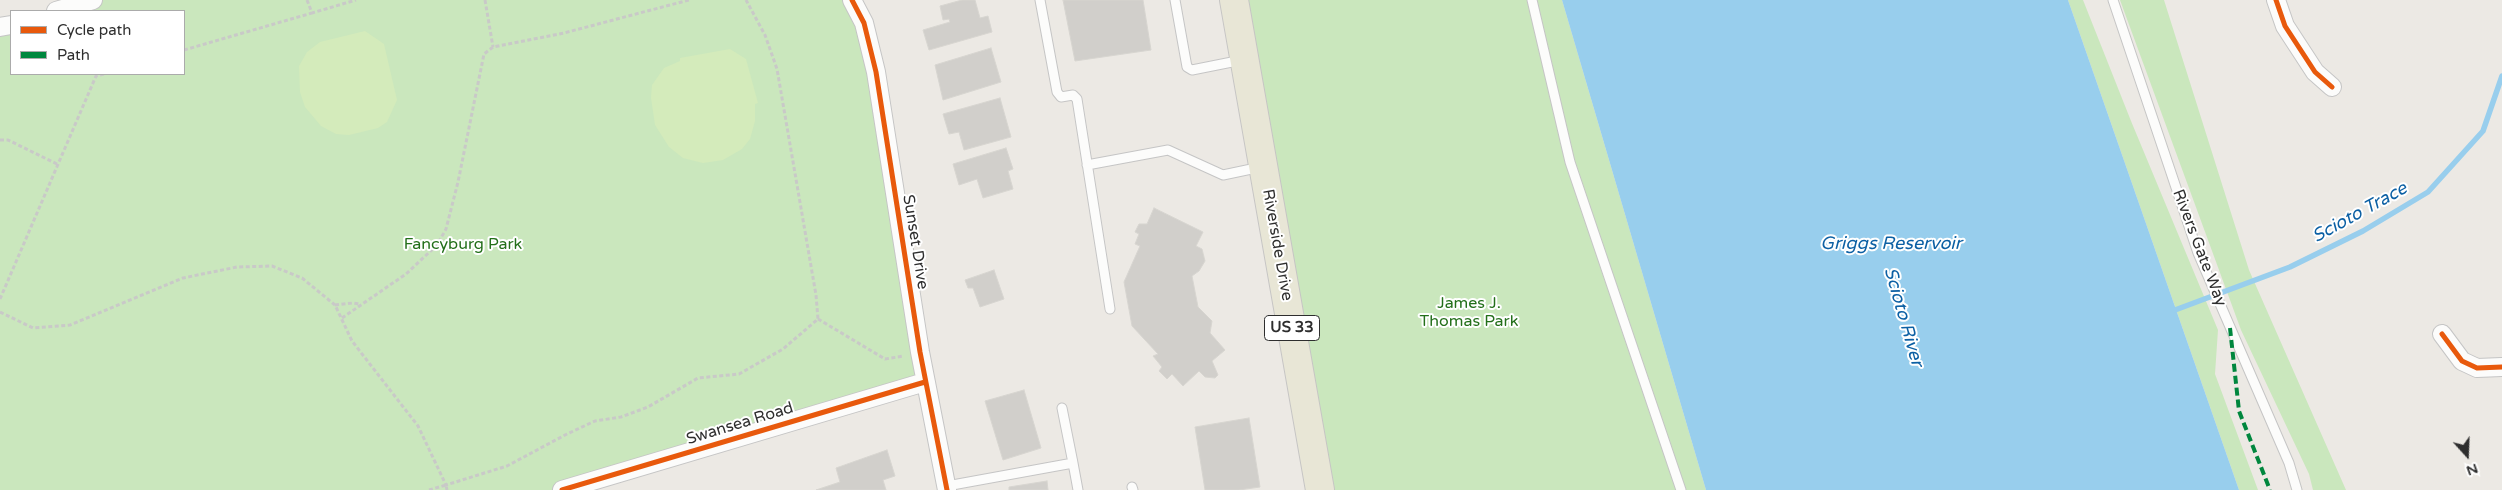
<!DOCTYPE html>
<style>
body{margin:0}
#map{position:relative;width:2502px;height:490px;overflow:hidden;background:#ece9e4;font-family:"Varela Round",sans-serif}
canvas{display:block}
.legend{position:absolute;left:10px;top:10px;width:175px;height:65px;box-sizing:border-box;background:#fff;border:1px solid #ababab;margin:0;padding:6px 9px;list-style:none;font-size:15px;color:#2e2e2e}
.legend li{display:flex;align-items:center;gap:10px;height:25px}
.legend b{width:25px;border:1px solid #ababab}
.north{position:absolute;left:2442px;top:430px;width:50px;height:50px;-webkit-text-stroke:4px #fff;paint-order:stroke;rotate:160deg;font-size:14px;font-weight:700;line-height:20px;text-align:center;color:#2e2e2e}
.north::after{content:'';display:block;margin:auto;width:18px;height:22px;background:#2e2e2e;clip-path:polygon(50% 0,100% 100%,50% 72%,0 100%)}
</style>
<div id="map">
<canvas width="2502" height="490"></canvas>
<ul class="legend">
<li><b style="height:6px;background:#e8590c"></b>Cycle path</li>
<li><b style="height:6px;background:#00873e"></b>Path</li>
</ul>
<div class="north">N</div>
</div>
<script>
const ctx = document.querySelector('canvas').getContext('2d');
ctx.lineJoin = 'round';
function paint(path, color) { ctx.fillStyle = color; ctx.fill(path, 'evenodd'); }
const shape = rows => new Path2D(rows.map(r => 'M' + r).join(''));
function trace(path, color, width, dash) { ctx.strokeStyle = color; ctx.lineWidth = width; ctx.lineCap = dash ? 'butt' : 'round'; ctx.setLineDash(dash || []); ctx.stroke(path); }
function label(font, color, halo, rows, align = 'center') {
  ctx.font = font + ' "Varela Round",sans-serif'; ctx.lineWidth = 4; ctx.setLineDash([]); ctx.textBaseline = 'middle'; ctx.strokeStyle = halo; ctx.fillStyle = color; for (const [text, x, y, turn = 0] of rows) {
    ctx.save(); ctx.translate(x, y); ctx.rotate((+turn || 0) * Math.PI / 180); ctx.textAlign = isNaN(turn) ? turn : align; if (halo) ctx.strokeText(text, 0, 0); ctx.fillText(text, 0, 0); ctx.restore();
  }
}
const green = shape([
 [93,0,852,0,864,23,925,382,562,490,0,490,0,27,11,25,11,74,184,74,184,11,56,11],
 [1234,0,1562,0,1706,490,1320,490],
 [2068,0,2083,0,2131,121,2218,330,2215,374,2258,490,2239,490],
 [2120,0,2164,0,2249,270,2346,490,2313,490,2309,474,2241,330]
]);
const pitch = shape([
 [365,31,384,44,397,100,387,122,378,128,349,135,336,134,321,126,305,107,300,92,299,66,307,52,320,42],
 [730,49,746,59,758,103,755,104,755,121,750,139,742,149,723,160,703,163,683,158,669,147,655,125,651,98,652,85,664,68,680,61,680,58]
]);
const water = shape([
 [1562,0,2068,0,2239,490,1706,490]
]);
const stream = shape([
 [2175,310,2290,267,2363,231,2428,192,2483,131,2502,76]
]);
const building = shape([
 [962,0,975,0,980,18,988,16,992,32,929,50,923,30,950,22,949,19,943,20,940,6,962,0],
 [1063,0,1143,0,1151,50,1075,61,1063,0],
 [991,48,1001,82,943,100,935,65,991,48],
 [1000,98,1011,137,964,150,959,132,949,134,943,114,1000,98],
 [1006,148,1013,169,1008,171,1013,189,983,198,977,179,959,185,953,164,1006,148],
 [1154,208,1203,232,1196,246,1202,249,1205,261,1199,271,1192,276,1198,307,1212,321,1210,333,1225,350,1212,361,1218,375,1215,378,1205,377,1199,371,1183,386,1172,374,1167,379,1159,371,1162,367,1153,356,1158,354,1132,326,1124,282,1140,246,1135,244,1139,234,1135,232,1139,224,1147,224,1154,208],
 [994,270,1004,299,980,307,973,288,968,288,965,280,994,270],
 [1024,390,1041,448,1003,460,985,401,1024,390],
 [1249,418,1260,487,1239,490,1205,490,1195,427,1249,418],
 [887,450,895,476,883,480,886,490,816,490,840,482,836,468,887,450],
 [1047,481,1048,490,1009,490,1009,487,1047,481]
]);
const path = shape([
 [307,0,312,13,356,0],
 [485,0,493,47],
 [184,50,312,13],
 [0,140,8,140,57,164],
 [0,299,96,76,104,74],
 [335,305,353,303,360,304],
 [0,312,33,328,70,325,183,278,237,267,272,266,302,278,335,305,352,341,418,426,446,485,507,466,565,435,595,421,621,417,648,407,698,378,739,374,783,349,818,319,816,295,777,69,765,35,746,0],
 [342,318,406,274,437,245,446,229,458,182,484,54,493,47,564,33,689,0],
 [818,319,885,359,904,356],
 [429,490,446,485,447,490]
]);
const lane = shape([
 [1040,0,1057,92,1061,97,1073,95,1077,99,1110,309],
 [1175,0,1187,67,1192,70,1242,60],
 [1532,0,1570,162,1681,490],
 [2113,0,2198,253,2289,463,2297,490],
 [1087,165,1168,150,1223,175,1261,167],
 [1073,463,1078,490],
 [947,486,1073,463,1062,408],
 [1132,487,1133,490]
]);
const street = shape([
 [852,0,864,23,876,72,920,352,947,490],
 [2276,0,2285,26,2315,72,2332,87],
 [56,11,93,0],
 [0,27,11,25],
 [2442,334,2462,361,2477,368,2502,367],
 [562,490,925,382]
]);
const primary = shape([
 [1234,0,1320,490]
]);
const quiet = shape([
 [2230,328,2239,411,2270,490]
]);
const cycleway = shape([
 [852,0,864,23,876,72,920,352,947,490],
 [2276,0,2285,26,2315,72,2332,87],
 [2442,334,2462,361,2477,368,2502,367],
 [562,490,925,382]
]);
const shields = [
 [1292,328,55]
];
const shieldNames = [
 ["US 33",1292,328]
];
const streetNames = [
 ["Sunset Drive",915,242,81],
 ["Riverside Drive",1277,245,80],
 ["Rivers Gate Way",2199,248,69],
 ["Swansea Road",740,424,-17]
];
const parkNames = [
 ["Fancyburg Park",463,245],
 ["James J.",1469,304],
 ["Thomas Park",1469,322]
];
const waterNames = [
 ["Scioto Trace",2360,213,-29],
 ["Griggs Reservoir",1891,244],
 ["Scioto River",1903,317,74]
];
paint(green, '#cae7bd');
paint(pitch, '#d4ebbb');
paint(water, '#98ceed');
trace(stream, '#98ceed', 5.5);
paint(building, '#d1cfcb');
trace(building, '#d7d5d0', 1);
trace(lane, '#c5c5c5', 11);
trace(street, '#c5c5c5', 20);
trace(primary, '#c6c5c4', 30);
trace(path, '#c9c9c8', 3, [4, 2.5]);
trace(lane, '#fcfcfb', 9);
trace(street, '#fcfcfb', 18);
trace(primary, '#e8e6d6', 28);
trace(quiet, '#00873e', 4, [8, 4]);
trace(cycleway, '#e8590c', 5);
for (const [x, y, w] of shields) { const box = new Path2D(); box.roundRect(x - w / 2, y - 12.5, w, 25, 4); ctx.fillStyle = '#fff'; ctx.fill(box); trace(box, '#2e2e2e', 1); }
label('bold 15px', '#2e2e2e', null, shieldNames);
label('16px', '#2e2e2e', '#fff', streetNames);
label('16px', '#236f1a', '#fff', parkNames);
label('italic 18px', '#0c60a4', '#fff', waterNames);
</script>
